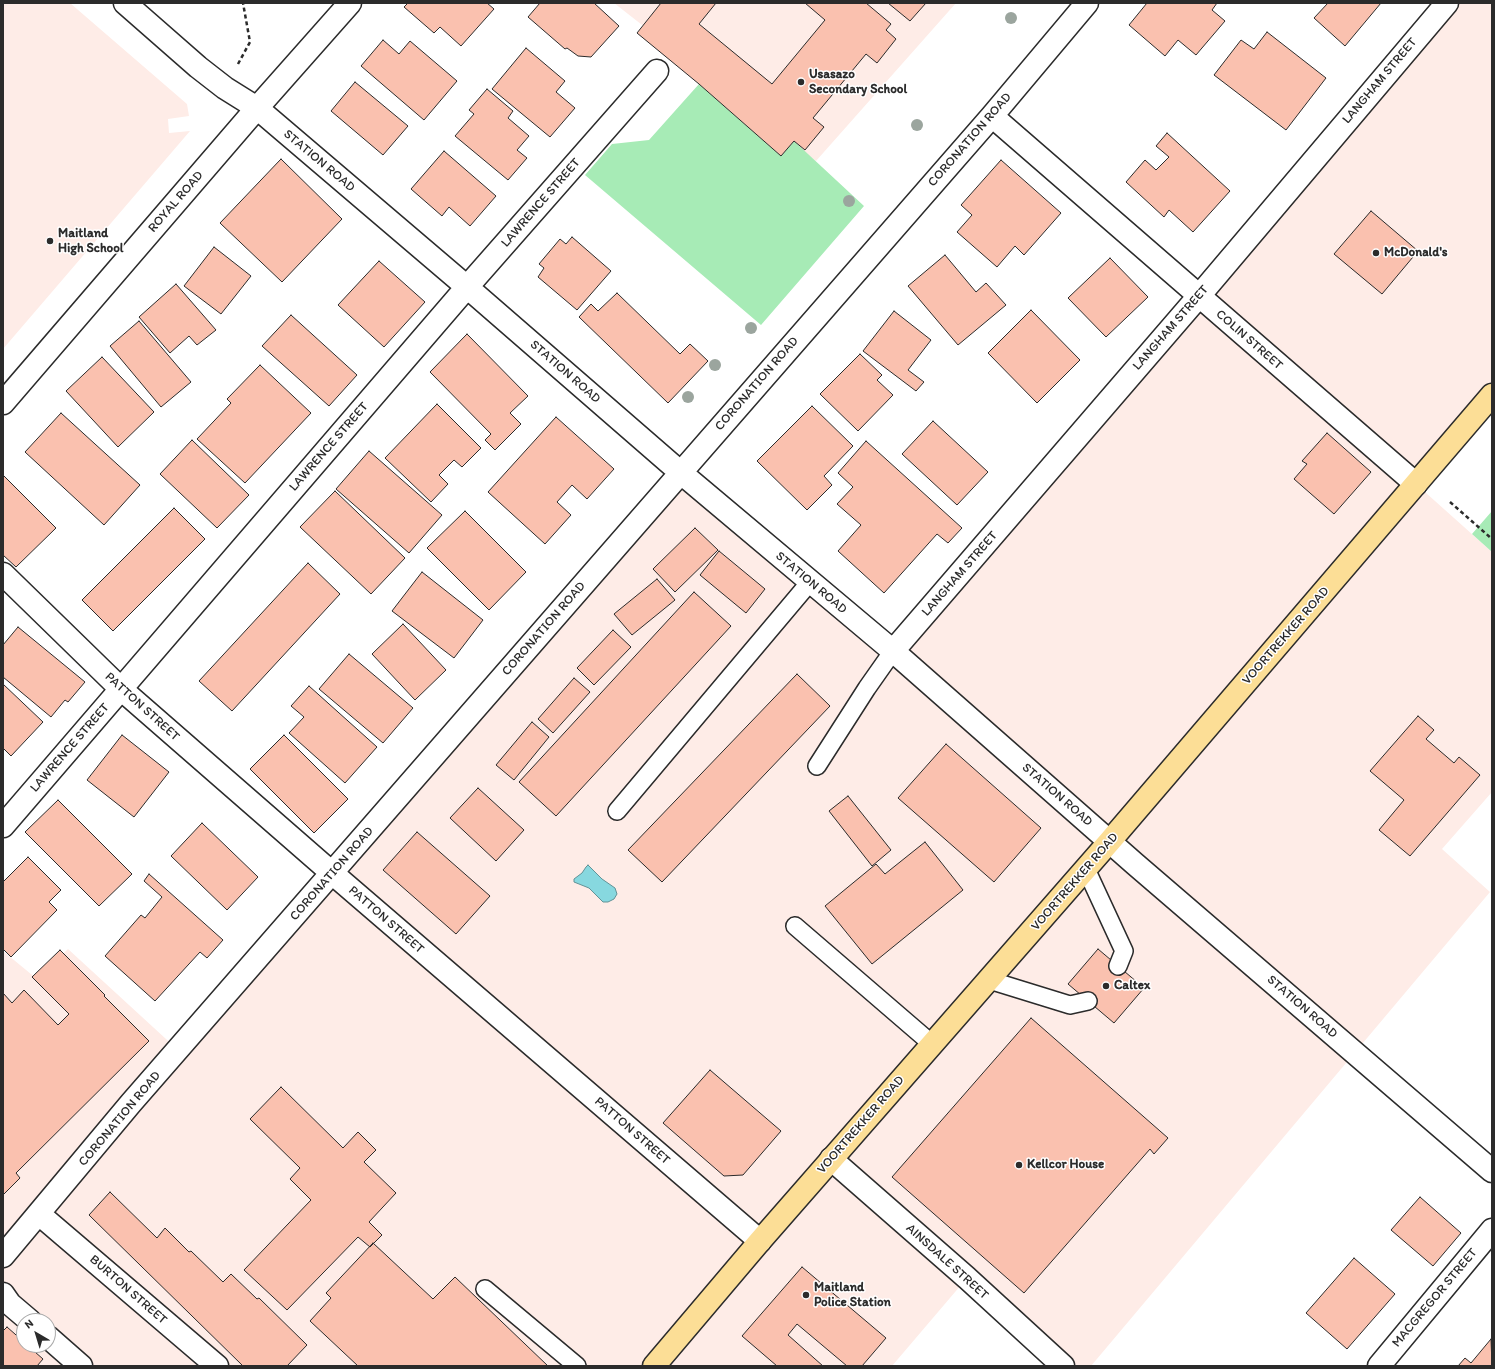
<!DOCTYPE html>
<style>
body{margin:0}
#map{position:relative;width:1495px;height:1369px;overflow:hidden;background:#fff;font-family:Itim,sans-serif}
canvas{display:block}
.frame{position:absolute;inset:0;border:4px solid #2b2b2b;pointer-events:none}
.north{position:absolute;left:16px;top:1313px;width:40px;height:40px;box-sizing:border-box;background:#fff;border:1px solid #aaa;border-radius:50%;rotate:322deg;font-size:11px;font-weight:700;line-height:16px;text-align:center;color:#2b2b2b}
.north::after{content:'';display:block;margin:auto;width:14px;height:18px;background:#2b2b2b;clip-path:polygon(50% 0,100% 100%,50% 72%,0 100%)}
</style>
<div id="map">
<canvas width="1495" height="1369"></canvas>
<div class="frame"></div>
<div class="north">N</div>
</div>
<script>
const ctx = document.querySelector('canvas').getContext('2d');
ctx.lineJoin = 'round';
function paint(path, color) { ctx.fillStyle = color; ctx.fill(path, 'evenodd'); }
const shape = rows => new Path2D(rows.map(r => 'M' + r).join(''));
function trace(path, color, width, dash) { ctx.strokeStyle = color; ctx.lineWidth = width; ctx.lineCap = dash ? 'butt' : 'round'; ctx.setLineDash(dash || []); ctx.stroke(path); }
function label(font, color, halo, rows, align = 'center') {
  ctx.font = font + ' Itim,sans-serif'; ctx.lineWidth = 3; ctx.setLineDash([]); ctx.textBaseline = 'middle'; ctx.strokeStyle = halo; ctx.fillStyle = color; for (const [text, x, y, turn = 0] of rows) {
    ctx.save(); ctx.translate(x, y); ctx.rotate((+turn || 0) * Math.PI / 180); ctx.textAlign = isNaN(turn) ? turn : align; if (halo) ctx.strokeText(text, 0, 0); ctx.fillText(text, 0, 0); ctx.restore();
  }
}
const built = shape([
 [3,3,70,3,187,104,189,116,168,119,169,133,190,131,3,349],
 [614,3,956,3,816,161],
 [1447,3,1492,3,1492,395,1416,484,1492,552,1492,792,1442,849,1490,892,1091,1366,1063,1366,967,1278,892,1366,3,1366,3,951,37,979,68,949,178,1050,680,472,892,651],
 [24,1321,48,1321,48,1345,24,1345]
]);
const green = shape([
 [699,84,781,156,794,141,864,206,761,325,585,175,612,144,649,140],
 [1492,511,1492,552,1472,534]
]);
const water = shape([
 [588,865,602,879,615,888,617,894,614,899,608,902,603,902,589,888,574,882,574,879,582,873,586,867,588,865]
]);
const building = shape([
 [408,3,487,3,494,9,461,46,440,27,434,33,404,7,408,3],
 [540,3,594,3,619,26,591,57,578,56,567,48,565,49,528,17,540,3],
 [661,3,716,3,699,24,772,84,825,20,805,3,866,3,891,24,886,30,896,39,877,63,866,54,813,118,824,127,805,150,794,141,781,156,699,84,637,33,661,3],
 [888,3,926,3,910,21,888,3],
 [1147,3,1217,3,1212,10,1225,21,1196,55,1178,40,1165,56,1129,25,1147,3],
 [1328,3,1381,3,1345,46,1314,18,1328,3],
 [1267,32,1326,78,1286,130,1214,75,1241,40,1254,49,1267,32],
 [383,40,399,54,410,41,457,81,424,120,361,66,383,40],
 [526,48,565,81,556,92,575,108,550,137,492,89,526,48],
 [355,82,408,126,383,155,331,111,355,82],
 [487,89,513,111,508,118,529,136,517,150,527,158,508,180,455,136,474,114,469,110,487,89],
 [1167,133,1230,191,1193,232,1169,210,1164,217,1126,182,1145,160,1156,170,1169,157,1156,146,1167,133],
 [444,151,496,196,470,226,449,207,442,216,411,189,444,151],
 [281,159,342,219,282,282,220,223,281,159],
 [1001,160,1061,213,1024,255,1015,246,997,267,957,232,972,215,961,205,1001,160],
 [1371,211,1418,251,1382,294,1334,254,1371,211],
 [572,237,611,271,577,310,538,277,544,268,539,264,560,239,566,244,572,237],
 [214,247,251,276,221,314,184,286,214,247],
 [945,255,976,292,986,283,1006,305,958,345,908,286,945,255],
 [1110,258,1148,297,1106,337,1068,298,1110,258],
 [379,261,425,302,384,347,338,305,379,261],
 [176,284,216,330,197,345,189,336,170,353,139,317,176,284],
 [617,293,680,354,690,344,708,361,668,403,579,317,591,304,598,311,617,293],
 [1031,310,1080,360,1037,403,988,353,1031,310],
 [894,311,931,340,908,370,924,382,916,391,863,351,894,311],
 [291,315,357,375,329,406,262,346,291,315],
 [139,321,191,382,161,407,110,346,139,321],
 [467,334,528,396,510,413,521,424,495,450,485,440,491,434,430,372,467,334],
 [860,354,882,375,877,380,893,395,858,431,820,394,860,354],
 [102,357,154,412,118,447,66,391,102,357],
 [260,365,311,413,245,483,197,439,231,403,227,399,260,365],
 [437,404,481,448,462,467,454,460,439,475,448,484,431,502,385,458,437,404],
 [812,406,853,446,824,476,832,485,807,510,757,461,812,406],
 [61,413,140,485,104,525,25,452,61,413],
 [556,417,614,469,587,499,572,485,557,502,571,515,545,544,488,492,556,417],
 [933,421,988,472,957,505,902,454,933,421],
 [1327,433,1371,472,1334,514,1294,479,1307,464,1302,461,1327,433],
 [192,440,249,495,217,528,160,474,192,440],
 [866,441,962,528,948,543,937,534,884,593,838,551,861,525,837,504,853,487,838,473,866,441],
 [369,451,442,515,409,553,336,489,369,451],
 [3,475,56,528,16,567,3,555,3,475],
 [335,491,405,558,371,594,300,527,335,491],
 [174,508,205,539,113,631,82,600,174,508],
 [465,511,526,572,489,610,427,548,465,511],
 [695,528,718,550,675,592,653,569,695,528],
 [719,551,765,589,746,613,700,575,719,551],
 [308,563,340,594,232,711,199,681,308,563],
 [422,572,483,620,454,658,392,611,422,572],
 [657,579,675,600,632,635,614,614,657,579],
 [694,592,731,626,556,816,519,782,694,592],
 [403,624,446,670,415,700,372,654,403,624],
 [18,627,85,682,68,702,65,700,51,717,3,677,3,645,18,627],
 [613,630,631,647,594,685,577,668,613,630],
 [349,654,413,708,383,743,319,689,349,654],
 [797,674,830,706,662,882,628,850,797,674],
 [574,678,590,692,553,733,538,719,574,678],
 [3,684,43,722,11,756,3,748,3,684],
 [309,686,377,747,345,783,289,733,304,717,291,706,309,686],
 [1418,716,1434,730,1426,739,1454,763,1459,757,1480,775,1410,856,1379,830,1404,800,1370,771,1418,716],
 [532,722,549,737,514,780,496,765,532,722],
 [122,735,169,772,134,817,87,780,122,735],
 [284,735,348,799,314,833,250,769,284,735],
 [946,744,1041,828,994,882,898,798,946,744],
 [478,788,524,830,496,861,450,818,478,788],
 [848,796,891,850,872,866,829,811,848,796],
 [58,800,132,874,99,906,25,832,58,800],
 [202,823,258,877,227,910,171,856,202,823],
 [417,832,490,896,456,934,383,870,417,832],
 [925,842,963,890,872,964,825,906,876,864,885,874,925,842],
 [28,857,61,890,49,902,57,910,11,957,3,949,3,882,28,857],
 [149,874,223,940,207,958,200,952,155,1001,105,956,141,915,145,918,162,897,144,881,149,874],
 [1098,949,1144,988,1114,1023,1068,984,1098,949],
 [60,950,105,995,104,996,149,1041,16,1173,20,1178,3,1195,3,993,12,1003,24,990,58,1025,69,1014,32,977,60,950],
 [1031,1018,1168,1138,1154,1154,1150,1149,1024,1293,892,1177,1031,1018],
 [710,1070,781,1131,743,1175,724,1176,663,1123,710,1070],
 [281,1087,343,1148,358,1132,376,1150,364,1162,396,1193,369,1222,382,1235,370,1247,358,1237,287,1310,244,1270,311,1200,290,1179,300,1168,250,1119,281,1087],
 [110,1192,157,1238,165,1228,189,1252,191,1251,223,1282,231,1274,257,1299,259,1298,307,1345,287,1366,243,1366,89,1215,110,1192],
 [1420,1197,1461,1233,1433,1266,1391,1230,1420,1197],
 [373,1243,433,1299,455,1277,548,1366,358,1366,310,1321,331,1298,326,1293,373,1243],
 [1354,1258,1395,1294,1347,1349,1306,1313,1354,1258],
 [802,1267,886,1338,862,1366,847,1366,797,1324,788,1335,823,1366,777,1366,742,1336,802,1267],
 [7,1327,24,1342,24,1345,27,1345,43,1359,37,1366,3,1366,3,1331,7,1327],
 [1491,1339,1492,1366,1458,1366,1465,1358,1471,1363,1491,1339]
]);
const path = shape([
 [238,64,250,42,243,3],
 [1450,502,1492,539]
]);
const service = shape([
 [817,766,867,688,893,651],
 [617,811,810,582],
 [1086,869,1124,951,1118,966],
 [795,926,932,1044],
 [989,980,1070,1005,1088,1001],
 [485,1289,577,1366]
]);
const minor = shape([
 [125,3,198,67,225,88,257,108,467,287,680,472,893,651,1135,864,1492,1171],
 [992,116,1416,484],
 [3,403,257,108,350,3],
 [3,574,121,689,332,873,760,1241],
 [893,651,1199,296,1447,3],
 [3,826,467,287,657,71],
 [831,1159,967,1278,1063,1366],
 [39,1214,217,1366],
 [3,1256,131,1103,992,116,1087,3],
 [3,1294,10,1304,30,1321],
 [48,1337,81,1366],
 [1379,1366,1492,1230]
]);
const primary = shape([
 [654,1366,760,1241,1110,841,1492,395]
]);
const trees = [
 [1011,18],
 [917,125],
 [849,201],
 [751,328],
 [715,365],
 [688,397]
];
const markers = [
 [801,82,4,"#2b2b2b"],
 [50,241,4,"#2b2b2b"],
 [1376,253,4,"#2b2b2b"],
 [1106,986,4,"#2b2b2b"],
 [1019,1165,4,"#2b2b2b"],
 [806,1295,4,"#2b2b2b"]
];
const poiNames = [
 ["Usasazo",809,75],
 ["Secondary School",809,90],
 ["Maitland",58,234],
 ["High School",58,249],
 ["McDonald's",1384,253],
 ["Caltex",1114,986],
 ["Kellcor House",1027,1165],
 ["Maitland",814,1288],
 ["Police Station",814,1303]
];
const streetNames = [
 ["LANGHAM STREET",1380,81,-50],
 ["CORONATION ROAD",970,140,-49],
 ["STATION ROAD",319,161,40],
 ["ROYAL ROAD",176,202,-49],
 ["LAWRENCE STREET",541,203,-49],
 ["LANGHAM STREET",1171,328,-49],
 ["COLIN STREET",1249,340,41],
 ["STATION ROAD",565,372,41],
 ["CORONATION ROAD",757,384,-49],
 ["LAWRENCE STREET",329,447,-49],
 ["LANGHAM STREET",960,574,-49],
 ["STATION ROAD",811,583,40],
 ["CORONATION ROAD",544,629,-49],
 ["VOORTREKKER ROAD",1286,636,-49],
 ["PATTON STREET",142,707,42],
 ["LAWRENCE STREET",70,748,-49],
 ["STATION ROAD",1057,795,41],
 ["CORONATION ROAD",332,874,-49],
 ["VOORTREKKER ROAD",1075,882,-49],
 ["PATTON STREET",386,920,41],
 ["STATION ROAD",1302,1007,41],
 ["CORONATION ROAD",120,1119,-50],
 ["VOORTREKKER ROAD",861,1125,-49],
 ["PATTON STREET",632,1131,41],
 ["AINSDALE STREET",947,1262,42],
 ["BURTON STREET",128,1290,41],
 ["MACGREGOR STREET",1435,1298,-50]
];
paint(built, '#feece7');
paint(green, '#a7ebb6');
paint(water, '#87d8df');
trace(water, '#629397', 1);
paint(building, '#fac1af');
trace(building, '#2b2b2b', 1);
trace(service, '#2b2b2b', 20);
trace(minor, '#2b2b2b', 25);
trace(primary, '#2b2b2b', 25);
trace(path, '#2b2b2b', 2.5, [4, 3]);
trace(service, '#fff', 17);
trace(minor, '#fff', 22);
trace(primary, '#fcde96', 22);
ctx.fillStyle = '#9ba59e';
for (const [x, y] of trees) { ctx.beginPath(); ctx.arc(x, y, 6, 0, 2 * Math.PI); ctx.fill(); }
for (const [x, y, r, color] of markers) { const dot = new Path2D(); dot.arc(x, y, r, 0, 2 * Math.PI); ctx.fillStyle = color; ctx.fill(dot); trace(dot, '#fff', 1.5); }
label('bold 13px', '#2b2b2b', '#fff', poiNames, 'left');
label('13px', '#2b2b2b', '#fff', streetNames);
</script>
